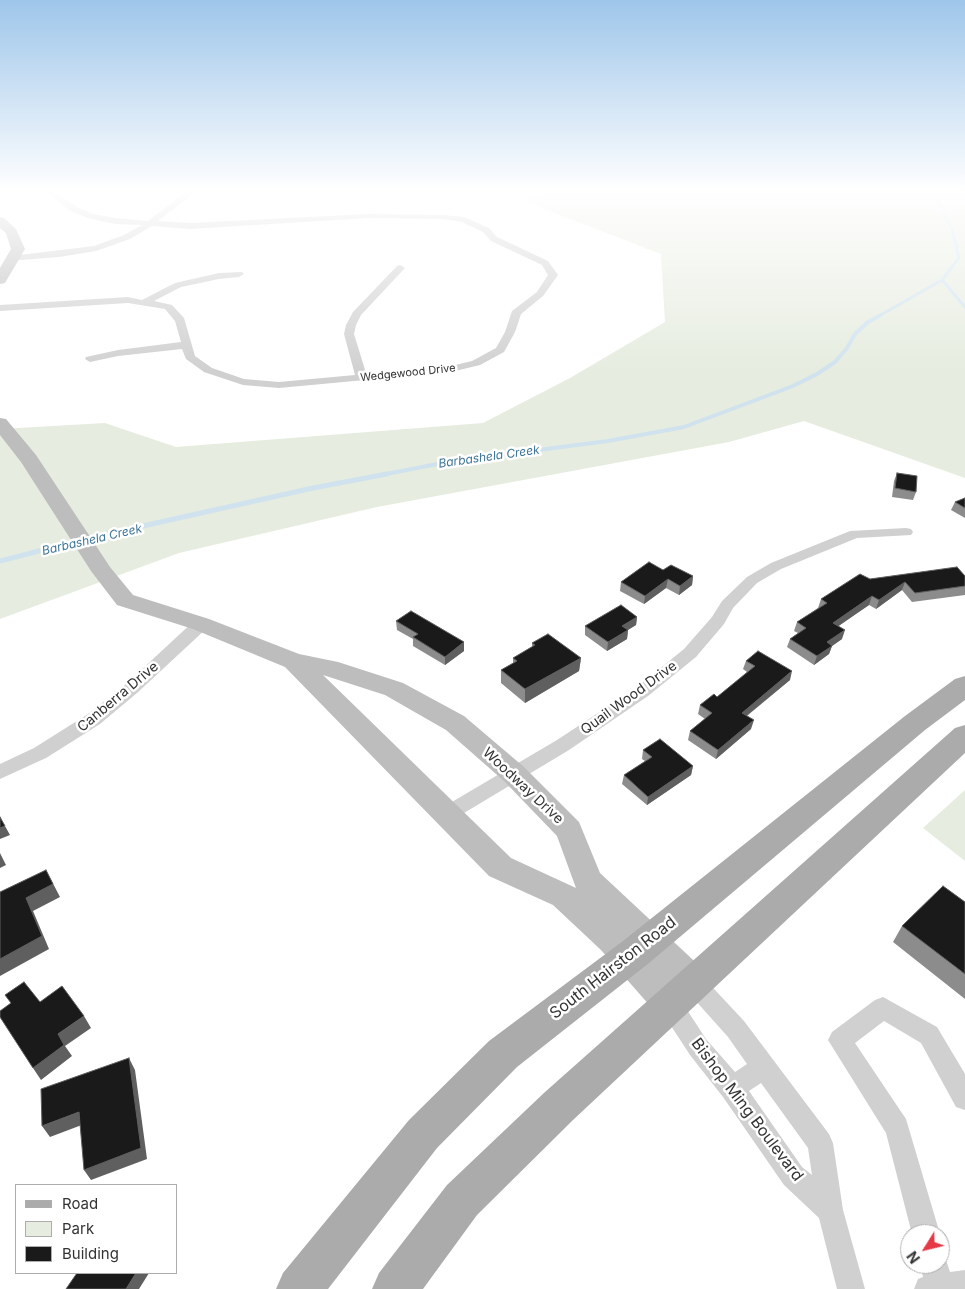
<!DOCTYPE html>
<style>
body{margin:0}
#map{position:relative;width:965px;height:1289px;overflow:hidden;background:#fff;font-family:Inter,sans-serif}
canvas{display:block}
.legend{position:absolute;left:15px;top:1184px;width:162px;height:90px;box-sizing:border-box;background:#fff;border:1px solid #adadad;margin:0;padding:6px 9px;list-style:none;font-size:15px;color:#333}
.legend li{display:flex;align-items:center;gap:10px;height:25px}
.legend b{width:25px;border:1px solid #adadad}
.north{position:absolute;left:900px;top:1224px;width:50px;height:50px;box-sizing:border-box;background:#fff;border:1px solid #adadad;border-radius:50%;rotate:234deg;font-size:14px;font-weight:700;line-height:20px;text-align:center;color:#333}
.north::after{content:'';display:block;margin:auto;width:18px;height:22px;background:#e63946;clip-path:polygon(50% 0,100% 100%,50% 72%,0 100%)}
</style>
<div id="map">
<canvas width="965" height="1289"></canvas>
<ul class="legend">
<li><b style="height:6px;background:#ababab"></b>Road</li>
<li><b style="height:14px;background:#e6ecdf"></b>Park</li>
<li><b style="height:14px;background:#1a1a1a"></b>Building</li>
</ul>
<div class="north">N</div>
</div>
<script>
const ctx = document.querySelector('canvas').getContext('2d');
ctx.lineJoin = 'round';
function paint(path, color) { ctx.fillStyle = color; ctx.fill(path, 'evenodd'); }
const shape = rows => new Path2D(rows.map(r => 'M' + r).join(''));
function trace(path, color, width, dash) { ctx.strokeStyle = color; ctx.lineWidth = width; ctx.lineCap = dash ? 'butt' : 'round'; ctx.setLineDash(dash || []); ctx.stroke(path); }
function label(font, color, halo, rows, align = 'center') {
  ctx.font = font + ' Inter,sans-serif'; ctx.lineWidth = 5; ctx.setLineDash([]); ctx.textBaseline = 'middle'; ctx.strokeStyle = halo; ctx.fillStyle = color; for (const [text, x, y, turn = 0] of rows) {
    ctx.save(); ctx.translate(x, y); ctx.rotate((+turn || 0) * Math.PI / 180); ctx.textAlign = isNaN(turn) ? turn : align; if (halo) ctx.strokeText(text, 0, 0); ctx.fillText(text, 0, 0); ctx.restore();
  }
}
const green = shape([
 [540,192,965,192,965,478,804,421,729,442,377,507,179,553,0,619,0,429,105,423,176,447,483,423,570,378,665,322,661,254,524,201],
 [965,790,965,861,923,828]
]);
const streamFar2 = shape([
 [942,280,965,307],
 [879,316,942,280,959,258,952,229,932,192]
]);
const streamFar1 = shape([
 [381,475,453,461,608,441,684,427,793,386,817,374,835,362,847,348,855,334,868,322,881,315]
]);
const stream = shape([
 [0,561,89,538,313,488,387,474]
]);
const street = shape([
 [46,192,55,192,77,207,93,214,115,218,148,221,186,192,195,192,158,221,190,223,368,214,444,215,464,217,489,228,497,237,548,261,558,275,543,296,521,314,515,332,504,352,480,365,451,372,279,388,243,385,204,372,186,359,182,349,118,356,90,362,85,359,86,357,118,350,181,342,175,321,165,309,128,303,0,311,0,305,128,297,142,300,175,283,219,273,242,272,244,274,239,277,219,279,181,287,154,301,172,305,184,318,195,356,212,368,244,379,279,382,355,375,344,334,346,325,353,312,397,266,400,265,405,268,361,315,356,325,354,334,366,373,451,366,472,361,496,348,505,332,512,311,537,292,548,275,542,265,491,241,483,232,462,222,444,219,368,218,190,229,152,226,130,239,96,251,59,257,8,261,6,259,11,256,94,246,124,235,142,225,115,224,88,218,71,211,46,192],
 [906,528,911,529,913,532,911,535,857,538,781,569,757,583,733,608,724,624,696,657,648,696,569,750,454,819,447,822,440,819,437,814,440,809,557,740,636,688,684,649,712,617,722,601,747,577,771,563,850,531,906,528],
 [201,619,207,620,209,624,207,628,137,693,100,724,46,758,0,779,0,764,34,748,88,714,125,685,195,620,201,619],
 [694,973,702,976,744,1021,829,1134,833,1143,843,1210,865,1289,837,1289,819,1218,784,1185,723,1097,690,1055,662,1012,659,1004,662,996,670,993,678,996,706,1039,735,1072,747,1064,728,1037,686,990,683,983,686,976,694,973],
 [761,1083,808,1148,812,1175,802,1167,749,1091,761,1083],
 [883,997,937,1027,965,1074,965,1110,956,1107,921,1043,884,1021,855,1043,906,1119,940,1234,912,1234,886,1133,828,1040,832,1032,875,1000,883,997],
 [940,1253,944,1254,950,1272,965,1270,965,1289,914,1289,918,1279,923,1277,920,1264,940,1264,940,1253]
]);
const secondary = shape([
 [0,217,4,218,16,229,25,249,5,283,0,284,0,268,11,249,6,233,0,228,0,217],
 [0,418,6,419,36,455,110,567,133,595,209,619,299,654,338,662,403,683,464,716,524,767,579,822,600,873,706,972,710,983,706,994,694,998,682,994,687,1004,682,1015,670,1020,658,1015,601,950,553,905,489,876,285,667,193,629,117,605,91,571,21,462,0,435,0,418],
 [323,675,385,695,446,730,504,781,557,836,576,888,511,858,323,675]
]);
const primary = shape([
 [965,676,965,700,925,730,649,963,517,1067,437,1148,328,1289,276,1289,283,1273,409,1120,489,1041,623,941,905,716,955,679,965,676],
 [965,725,965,753,573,1120,477,1215,423,1289,372,1289,379,1273,447,1185,545,1092,955,728,965,725]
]);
const wall = shape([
 [897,473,916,492,913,500,892,497,894,481],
 [965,498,965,518,951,510,955,502],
 [663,570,693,576,692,585,679,595,666,588,644,604,620,591,621,582],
 [965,576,965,595,912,602,902,590,876,609,869,605,838,626,842,639,832,646,829,654,814,665,787,647,790,639,798,633,794,631,797,622,818,608,821,599,870,579],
 [637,617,636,625,628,630,627,639,607,651,585,635,585,626],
 [396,621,464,651,445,665,413,646,413,639,397,630],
 [532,643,581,658,579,671,525,703,501,683,501,670,513,663,513,658,532,647],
 [746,661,790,680,747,716,751,729,716,759,688,740,690,731,705,719,698,714,700,705,717,697,747,672,743,669],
 [643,750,693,766,691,775,647,805,622,784,624,775,645,761,642,759],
 [965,902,965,999,893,942,902,926]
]);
const shadedWall = shape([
 [693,576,692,585,679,595,680,586],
 [668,579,666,588,644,604,645,596],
 [905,582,902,590,876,609,879,600],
 [872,596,869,605,830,632,833,623],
 [637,617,636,625,621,634,622,626],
 [628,630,627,639,607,651,608,642],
 [845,630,842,639,832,646,829,654,814,665,817,656,827,642],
 [464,642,464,651,445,665,445,657],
 [581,658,579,671,525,703,525,689],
 [792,671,790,680,740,721,742,713],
 [754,720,751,729,716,759,718,750],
 [693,766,691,775,647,805,648,797],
 [5,826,10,835,0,839,0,828],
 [0,853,6,865,0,868],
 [46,870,60,897,33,911,49,949,0,976,0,959,26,898],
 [84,1016,91,1028,65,1046,72,1056,41,1080,33,1068,58,1034],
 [129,1058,135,1070,147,1159,91,1180,84,1170],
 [79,1112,87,1123,50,1137,42,1126],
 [136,1273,149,1273,139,1289,126,1289]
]);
const building = shape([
 [897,473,917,476,916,492,895,488,897,473],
 [965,498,965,508,955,502,965,498],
 [649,562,663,570,671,565,693,576,680,586,668,579,645,596,621,582,649,562],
 [957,567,965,576,965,586,915,593,905,582,879,600,872,596,833,623,845,630,827,642,832,646,817,656,790,639,806,628,797,622,827,603,821,599,860,574,870,579,957,567],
 [621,605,637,617,622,626,628,630,608,642,585,626,621,605],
 [411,611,464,642,445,657,413,637,418,634,396,621,411,611],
 [548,634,581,658,525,689,501,670,517,661,513,658,535,645,532,643,548,634],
 [758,651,792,671,742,713,754,720,718,750,690,731,712,713,700,705,714,694,717,697,755,666,746,661,758,651],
 [660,739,693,766,648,797,624,775,652,757,643,750,660,739],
 [0,817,5,826,0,828,0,817],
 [46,870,53,884,26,898,42,936,0,959,0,892,46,870],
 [943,886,965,902,965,974,902,926,943,886],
 [24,982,40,1002,62,986,84,1016,58,1034,64,1045,33,1068,0,1017,0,1011,11,1003,5,995,24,982],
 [129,1058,141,1148,84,1170,79,1112,42,1126,41,1089,129,1058],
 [77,1273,136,1273,126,1289,66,1289,77,1273]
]);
const farStreetnames = [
 ["Wedgewood Drive",408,373,-6]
];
const farWaternames = [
 ["Barbashela Creek",489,457,-8],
 ["Barbashela Creek",92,540,-13]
];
const streetNames = [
 ["Canberra Drive",118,697,-40],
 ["Quail Wood Drive",629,698,-36],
 ["Woodway Drive",523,786,43]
];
const nearStreetnames = [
 ["South Hairston Road",613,968,-38],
 ["Bishop Ming Boulevard",747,1110,53]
];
paint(green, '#e6ecdf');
trace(streamFar2, '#cfe2ee', 3);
trace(streamFar1, '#cfe2ee', 4);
trace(stream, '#cfe2ee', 5);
paint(street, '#d0d0d0');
paint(secondary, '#bdbdbd');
paint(primary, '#ababab');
paint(wall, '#8c8c8c');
paint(shadedWall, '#5f5f5f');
paint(building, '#1a1a1a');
trace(building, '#5f5f5f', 1);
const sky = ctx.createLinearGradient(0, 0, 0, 373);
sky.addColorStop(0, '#9ec6ea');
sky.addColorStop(0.51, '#fff');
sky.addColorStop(1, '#ffffff00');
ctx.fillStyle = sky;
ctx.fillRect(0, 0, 965, 373);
label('11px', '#333', '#fff', farStreetnames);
label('italic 12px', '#3f7597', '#fff', farWaternames);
label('14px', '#333', '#fff', streetNames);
label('16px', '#333', '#fff', nearStreetnames);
</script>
